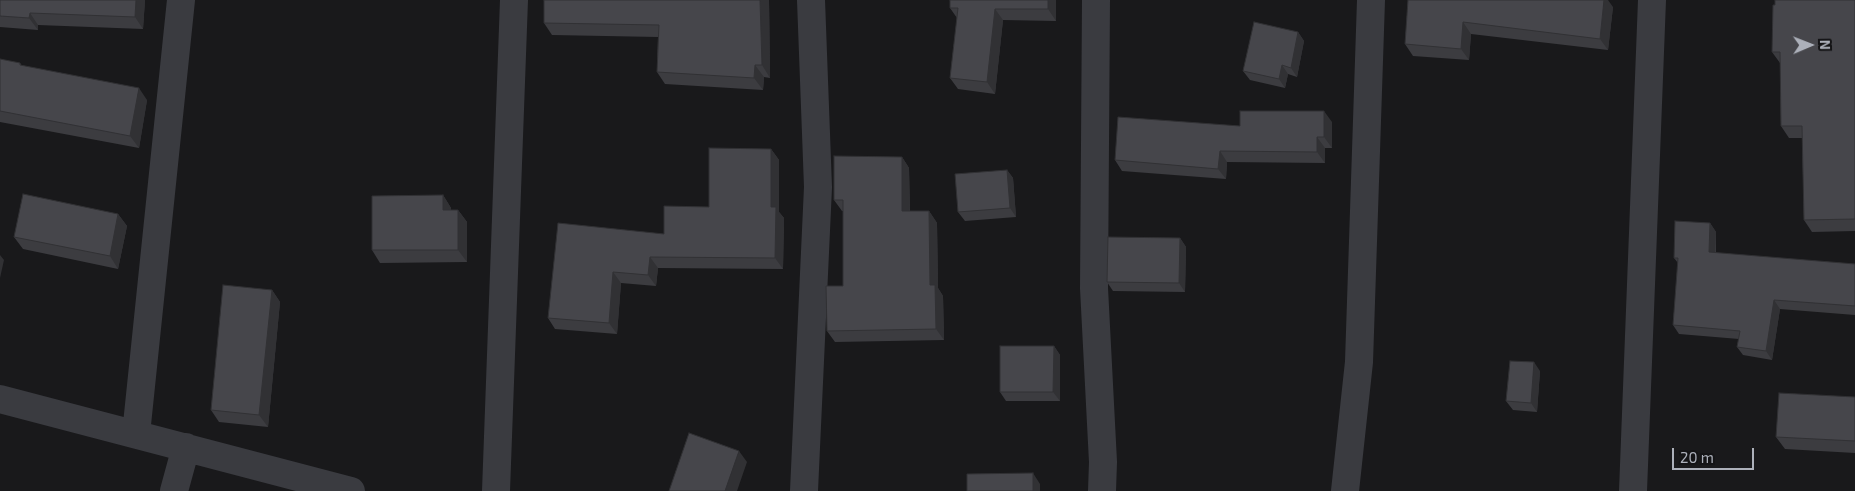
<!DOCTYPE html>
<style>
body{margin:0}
#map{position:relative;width:1855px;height:491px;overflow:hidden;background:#19191b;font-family:"Exo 2",sans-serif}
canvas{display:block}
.north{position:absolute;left:1785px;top:20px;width:50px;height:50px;-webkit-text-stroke:4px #141416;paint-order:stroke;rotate:89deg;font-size:14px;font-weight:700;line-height:20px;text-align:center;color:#acb0ba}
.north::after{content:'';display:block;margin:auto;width:18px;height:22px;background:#acb0ba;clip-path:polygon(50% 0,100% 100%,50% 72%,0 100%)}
.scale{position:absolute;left:1672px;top:448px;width:82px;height:22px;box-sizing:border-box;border:2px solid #acb0ba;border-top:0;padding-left:6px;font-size:15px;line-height:18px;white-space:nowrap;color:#acb0ba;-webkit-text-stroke:4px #141416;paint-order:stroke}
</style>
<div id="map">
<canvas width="1855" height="491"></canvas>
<div class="north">N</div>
<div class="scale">20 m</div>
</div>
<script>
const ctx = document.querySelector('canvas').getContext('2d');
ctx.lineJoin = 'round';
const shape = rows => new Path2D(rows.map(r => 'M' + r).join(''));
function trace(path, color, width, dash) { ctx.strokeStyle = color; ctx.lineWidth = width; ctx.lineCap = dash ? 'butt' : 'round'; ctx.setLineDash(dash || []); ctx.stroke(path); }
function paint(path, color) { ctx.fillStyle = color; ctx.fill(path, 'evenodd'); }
const minor = shape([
 [1096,0,1094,288,1103,462,1102,491],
 [0,399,351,491],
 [136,434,181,0],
 [174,491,186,447],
 [496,491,514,0],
 [804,491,818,187,811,0],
 [1345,491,1359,362,1371,0],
 [1633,491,1652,0]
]);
const wall = shape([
 [0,0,145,0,143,29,38,25,38,30,0,27],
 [769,0,770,78,764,77,763,90,665,84,657,72,658,37,552,35,544,23],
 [950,0,1056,0,1056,21,1003,20,995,94,958,89,950,78,957,18,950,8],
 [1408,0,1613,7,1608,50,1471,34,1469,60,1413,56,1405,44],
 [1855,0,1855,231,1812,232,1804,220,1802,138,1789,138,1781,126,1780,63,1772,52,1775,5],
 [1298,32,1304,41,1297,77,1288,74,1285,88,1250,80,1243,71],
 [0,59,20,63,22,66,147,100,139,148,0,122],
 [1332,122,1332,148,1325,148,1325,163,1227,162,1226,179,1122,171,1115,160,1240,126],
 [771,149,779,160,779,212,784,218,783,269,658,268,656,286,621,283,617,334,555,329,548,318,664,234,709,207],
 [902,157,909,168,910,211,929,211,937,223,938,288,943,296,944,340,835,342,827,331,843,286,843,211,842,211,834,200],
 [1007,170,1013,178,1016,217,965,221,958,212],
 [443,195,451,208,451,210,458,210,467,222,467,262,380,263,372,250],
 [118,214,127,226,118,269,23,249,14,237],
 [1710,223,1716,232,1716,253,1855,264,1855,315,1780,309,1772,360,1743,355,1737,347,1739,339,1679,334,1673,325,1678,263,1674,258],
 [1180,238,1186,247,1185,292,1113,291,1107,282],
 [272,290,280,302,268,427,219,422,211,410],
 [1054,346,1060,355,1060,401,1006,401,1000,392],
 [1540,371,1537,412,1513,410,1506,401],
 [1855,397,1855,453,1785,449,1776,437]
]);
const shadedWall = shape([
 [136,0,145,0,143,29,135,17],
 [760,0,769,0,770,78,762,65],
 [1048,0,1056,0,1056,21,1048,9],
 [1604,0,1608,0,1613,7,1608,50,1600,39],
 [995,9,1003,20,995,94,987,82],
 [30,13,38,25,38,30,29,18],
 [1463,22,1471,34,1469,60,1461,49],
 [1298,32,1304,41,1297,77,1291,68],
 [755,65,764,77,763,90,754,78],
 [1282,65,1288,74,1285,88,1279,79],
 [139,88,147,100,139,148,130,136],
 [1324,111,1332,122,1332,148,1324,137],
 [1317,137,1325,148,1325,163,1317,152],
 [771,149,779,160,779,212,784,218,783,269,775,258,771,207],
 [1220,151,1227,162,1226,179,1218,169],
 [902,157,909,168,910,223,902,211],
 [1007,170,1013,178,1016,217,1010,208],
 [443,195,451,208,451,222,443,210],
 [458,210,467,222,467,262,458,250],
 [929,211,937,223,938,288,943,296,944,340,936,329,930,285],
 [118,214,127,226,118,269,110,256],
 [1710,223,1716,232,1715,261,1709,252],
 [1180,238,1186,247,1185,292,1179,283],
 [0,255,4,260,0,278],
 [650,257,658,268,656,286,648,275],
 [613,272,621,283,617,334,609,323],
 [272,290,280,302,268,427,259,415],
 [1774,300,1780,309,1772,360,1766,351],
 [1054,346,1060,355,1060,401,1053,392],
 [1534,362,1540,371,1537,412,1531,403],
 [739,451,747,462,737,491,725,491],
 [1033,473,1040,484,1040,491,1033,491]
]);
const building = shape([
 [0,0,136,0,135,17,30,13,29,18,0,16,0,0],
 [544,0,760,0,762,65,755,65,754,78,657,72,659,25,544,23,544,0],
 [950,0,1048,0,1048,9,995,9,987,82,950,78,958,8,950,8,950,0],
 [1408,0,1604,0,1600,39,1463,22,1461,49,1405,44,1408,0],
 [1775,0,1855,0,1855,219,1804,220,1802,126,1781,126,1780,52,1772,52,1773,5,1775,5,1775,0],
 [1254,22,1298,32,1291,68,1282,65,1279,79,1243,71,1254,22],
 [0,59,20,63,20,65,139,88,130,136,0,111,0,59],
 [1240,111,1324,111,1324,137,1317,137,1317,152,1220,151,1218,169,1115,160,1118,117,1240,126,1240,111],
 [709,148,771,149,771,207,776,207,775,258,650,257,648,275,613,272,609,323,548,318,558,223,664,234,664,206,709,207,709,148],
 [834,156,902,157,902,211,929,211,930,285,935,285,936,329,827,331,826,286,843,286,843,200,834,200,834,156],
 [1007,170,1010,208,958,212,955,174,1007,170],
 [23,194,118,214,110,256,14,237,23,194],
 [443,195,443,210,458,210,458,250,372,250,372,196,443,195],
 [1675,221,1710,223,1709,252,1855,264,1855,306,1774,300,1766,351,1737,347,1740,331,1673,325,1678,258,1674,258,1675,221],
 [1108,237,1180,238,1179,283,1107,282,1108,237],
 [223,285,272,290,259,415,211,410,223,285],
 [1000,346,1054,346,1053,392,1000,392,1000,346],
 [1510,361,1534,362,1531,403,1506,401,1510,361],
 [1779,393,1855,397,1855,441,1776,437,1779,393],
 [689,433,739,451,725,491,669,491,689,433],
 [1033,473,1033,491,967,491,967,474,1033,473]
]);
trace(minor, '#3a3b40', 28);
paint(wall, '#3c3c40');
paint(shadedWall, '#313134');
paint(building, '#46464b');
trace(building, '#313134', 1);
</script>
